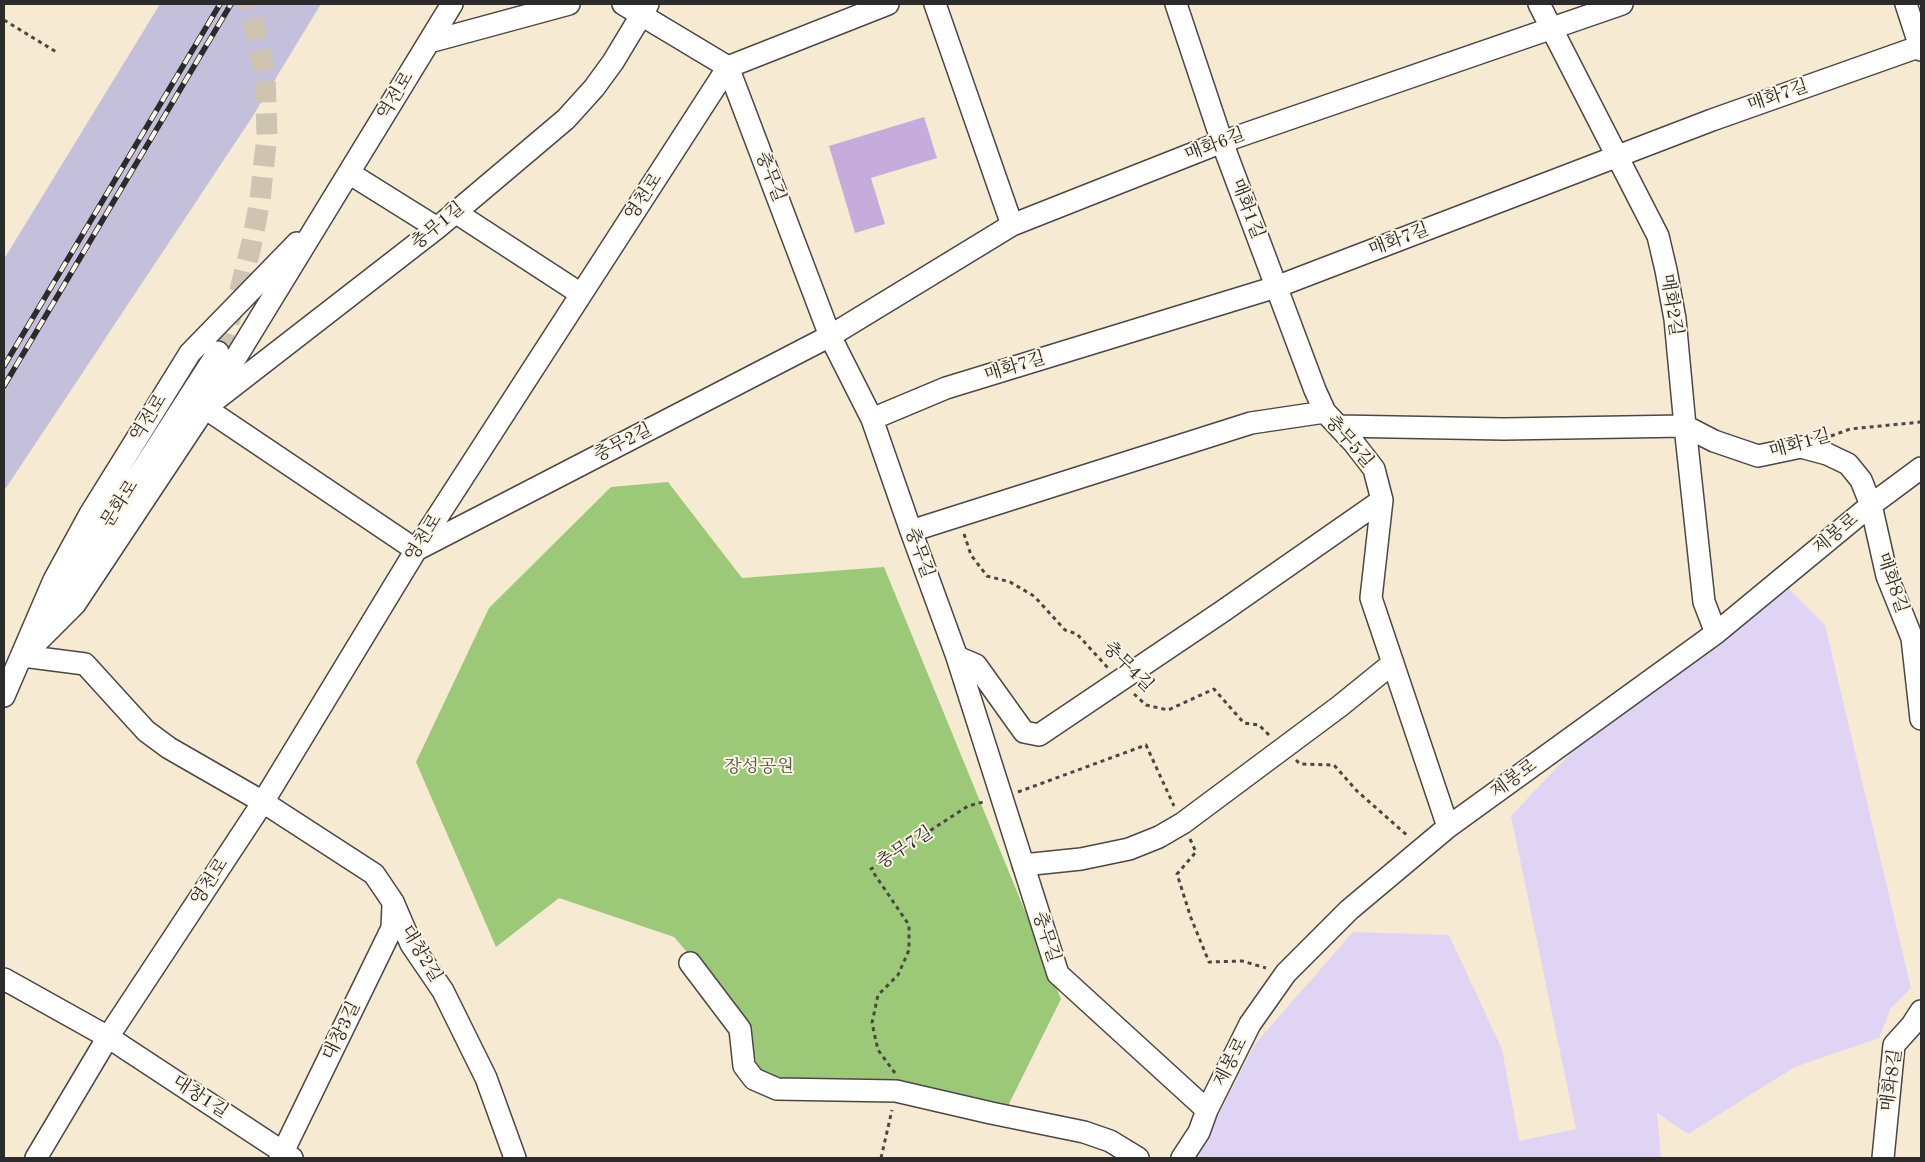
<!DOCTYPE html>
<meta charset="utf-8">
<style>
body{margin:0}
#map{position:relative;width:1925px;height:1162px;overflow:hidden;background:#f7ead3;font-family:"Old Standard TT",serif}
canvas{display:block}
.frame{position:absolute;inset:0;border:5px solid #2b2b2b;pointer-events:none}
</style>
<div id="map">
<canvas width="1925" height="1162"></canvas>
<div class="frame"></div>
</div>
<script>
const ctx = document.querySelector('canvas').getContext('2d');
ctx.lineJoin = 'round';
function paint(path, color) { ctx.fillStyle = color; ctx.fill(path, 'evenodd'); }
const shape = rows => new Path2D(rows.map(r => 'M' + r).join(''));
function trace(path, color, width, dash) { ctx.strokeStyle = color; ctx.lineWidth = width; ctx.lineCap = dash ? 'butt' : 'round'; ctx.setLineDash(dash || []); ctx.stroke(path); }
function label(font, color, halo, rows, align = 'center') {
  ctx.font = font + ' "Old Standard TT","Noto Serif KR",serif'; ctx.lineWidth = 4; ctx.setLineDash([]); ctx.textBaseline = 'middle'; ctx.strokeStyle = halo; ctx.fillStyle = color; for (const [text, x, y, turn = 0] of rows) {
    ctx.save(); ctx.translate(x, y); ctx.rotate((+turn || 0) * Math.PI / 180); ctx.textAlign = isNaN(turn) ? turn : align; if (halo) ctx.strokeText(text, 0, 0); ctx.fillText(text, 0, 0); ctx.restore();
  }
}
const built = shape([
 [1787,587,1825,625,1911,988,1891,1008,1879,1038,1795,1067,1688,1134,1657,1113,1661,1158,1192,1158,1200,1151,1255,1044,1353,932,1449,935,1502,1049,1519,1141,1576,1129,1511,816,1581,742]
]);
const industrial = shape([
 [160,4,321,4,251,119,4,491,4,259]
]);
const green = shape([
 [668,482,742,578,884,567,1061,999,1003,1116,763,1083,741,1015,674,937,559,898,496,947,416,762,489,608,611,487]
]);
const building = shape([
 [924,117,937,158,871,178,885,224,855,233,829,146]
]);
const minorTunnel = shape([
 [218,352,239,294,252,242,260,200,267,135,265,73,249,4]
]);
const path = shape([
 [4,20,58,53],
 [1831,436,1850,429,1921,422],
 [964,534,971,555,987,576,1010,582,1034,596,1065,630,1077,634,1108,668],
 [1134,694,1146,705,1168,710,1214,689,1244,723,1259,725,1270,736],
 [1296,760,1300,764,1334,765,1357,791,1409,837],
 [1018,792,1146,745,1174,806],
 [1190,839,1196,852,1177,874,1191,918,1209,962,1242,961,1266,968],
 [895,1073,878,1050,872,1023,878,995,898,975,909,950,909,925,871,869,968,806,983,802],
 [881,1158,892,1110]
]);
const minor = shape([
 [623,4,728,67,830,336,872,419,911,531,957,657,1058,974,1207,1110],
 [648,4,613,62,594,88,566,119,437,228,205,408,416,550,830,336,1012,225,1222,142,1622,4],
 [935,4,1012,225],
 [1176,4,1222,142,1315,390,1325,412],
 [1539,4,1658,236,1666,270,1675,319,1685,426,1704,602,1716,633],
 [1906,4,1921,50],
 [429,42,569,4],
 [349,173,437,228],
 [455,212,581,294],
 [872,419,946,388,1276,287,1712,120,1921,46],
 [1338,426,1504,429,1685,426,1714,441,1758,456,1801,447,1827,454,1848,464,1861,480,1871,505,1887,576,1912,638,1921,719],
 [911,531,1251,423,1325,412,1353,442,1374,469,1382,500,1371,598,1448,827],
 [53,609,218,352],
 [23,656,75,604,205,408,452,4],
 [23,656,85,664,146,731,169,748,263,802,374,874,393,902,411,944,443,991,486,1078,515,1158],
 [957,657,976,665,1024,732,1039,735,1223,611,1382,500],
 [4,696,54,580,90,514,190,353,297,243],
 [1023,865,1081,859,1129,849,1159,837,1183,823,1340,706,1393,663],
 [690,963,740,1029,744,1066,754,1079,777,1089,896,1091,991,1113,1084,1132,1110,1141,1138,1158],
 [4,979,108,1037,292,1158],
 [36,1158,108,1037,263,802,416,550,728,67,888,4],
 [280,1158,392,928,393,905],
 [1182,1158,1199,1132,1207,1110,1250,1024,1286,973,1349,910,1448,827,1716,633,1871,505,1921,468],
 [1883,1158,1894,1045,1912,1025,1921,1011]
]);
const rail = shape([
 [4,366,220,4],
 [4,386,231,4]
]);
const streetNames = [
 ["역전로",396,96,-59],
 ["매화7길",1778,96,-19],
 ["매화6길",1215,145,-21],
 ["충무길",770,177,69],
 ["영천로",644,197,-57],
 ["매화1길",1247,209,69],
 ["충무1길",438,226,-40],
 ["매화7길",1399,240,-21],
 ["매화2길",1671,305,81],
 ["매화7길",1015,367,-17],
 ["역전로",149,418,-58],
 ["충무5길",1349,442,49],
 ["충무2길",623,443,-27],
 ["매화1길",1800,444,-16],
 ["문화로",120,504,-57],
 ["제봉로",1836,534,-40],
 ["영천로",424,538,-58],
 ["충무길",919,553,70],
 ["매화8길",1892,583,71],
 ["충무4길",1128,667,45],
 ["제봉로",1514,779,-36],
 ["충무7길",905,848,-33],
 ["영천로",210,882,-57],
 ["충무길",1046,937,72],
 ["대창2길",421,954,59],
 ["대창3길",342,1031,-64],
 ["제봉로",1231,1062,-63],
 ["매화8길",1892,1080,-82],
 ["대창1길",200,1097,33]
];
const parkNames = [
 ["장성공원",759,767]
];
paint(built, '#e0d4f4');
paint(industrial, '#c4c0db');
paint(green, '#9bc977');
paint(building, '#c6acdc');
trace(minorTunnel, '#cec4b1', 21, [21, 11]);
trace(minor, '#4a4844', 24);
trace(path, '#4a4844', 3, [4, 4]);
trace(minor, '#fff', 21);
trace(rail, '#2b2b2b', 5.5);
trace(rail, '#fcf5e5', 4, [11]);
label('18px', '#2b2b2b', '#fcf5e5', streetNames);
label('18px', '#4d5a42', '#fcf5e5', parkNames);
</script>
